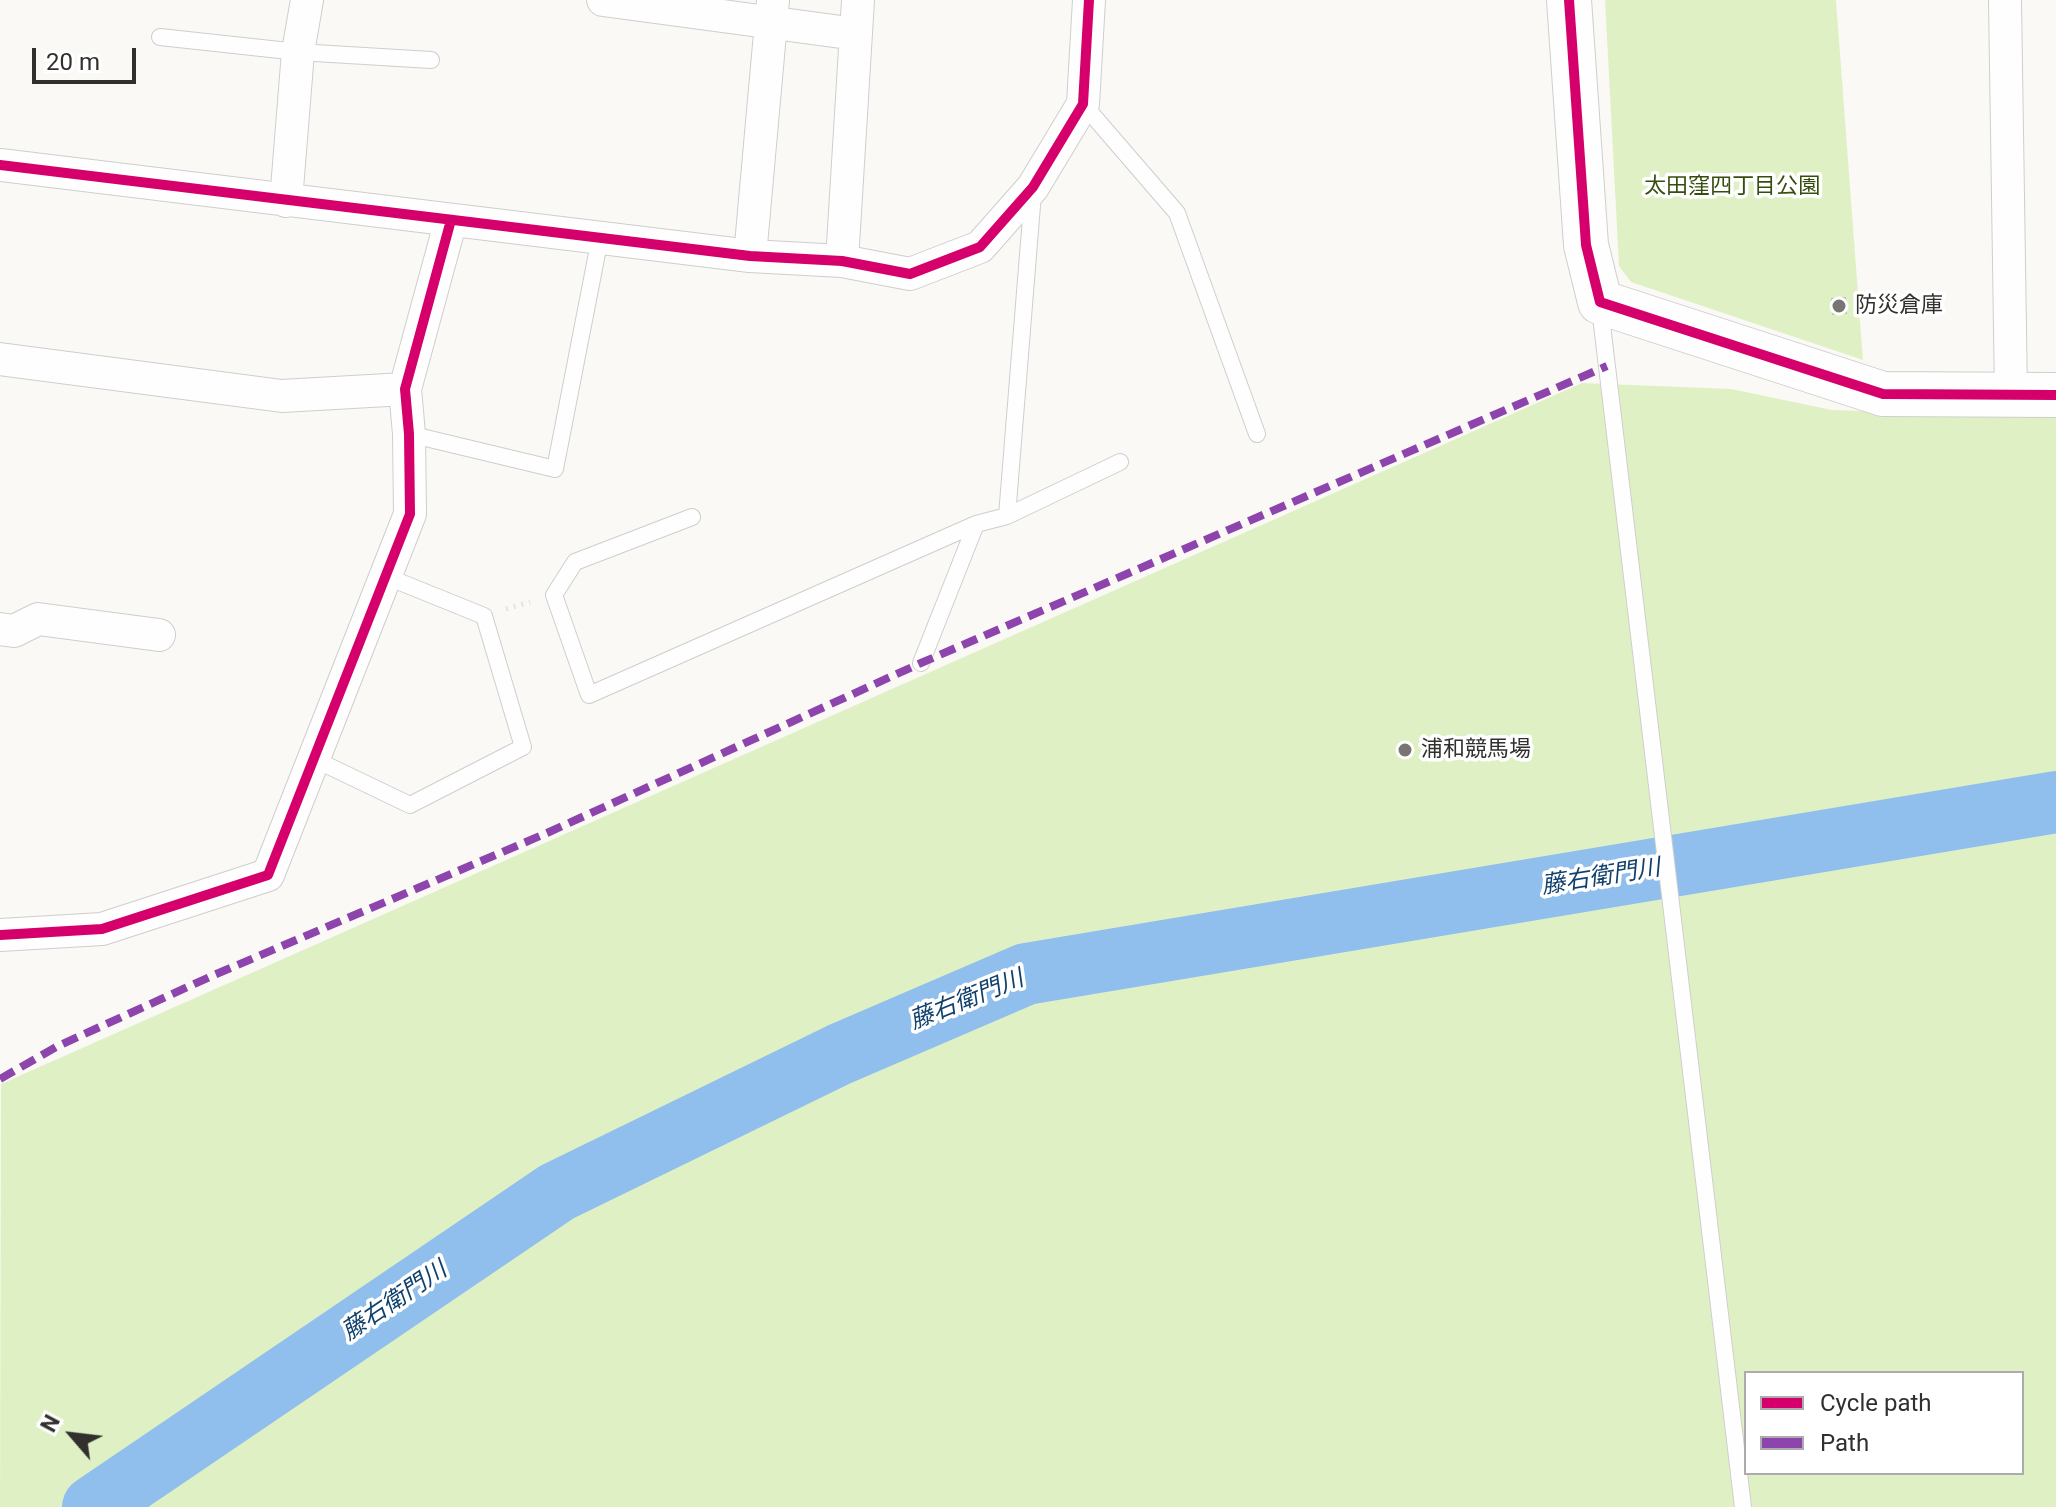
<!DOCTYPE html>
<meta charset="utf-8">
<style>
body{margin:0}
#map{position:relative;width:2056px;height:1507px;overflow:hidden;background:#faf9f6;font-family:Roboto,sans-serif}
canvas{display:block}
.legend{position:absolute;left:1744px;top:1371px;width:280px;height:104px;box-sizing:border-box;background:#fff;border:2px solid #adacac;margin:0;padding:10px 14px;list-style:none;font-size:24px;color:#31302f}
.legend li{display:flex;align-items:center;gap:16px;height:40px}
.legend b{width:40px;border:2px solid #adacac}
.north{position:absolute;left:32px;top:1395px;width:80px;height:80px;-webkit-text-stroke:6px #fff;paint-order:stroke;rotate:298deg;font-size:22px;font-weight:700;line-height:32px;text-align:center;color:#31302f}
.north::after{content:'';display:block;margin:auto;width:28px;height:36px;background:#31302f;clip-path:polygon(50% 0,100% 100%,50% 72%,0 100%)}
.scale{position:absolute;left:32px;top:48px;width:104px;height:36px;box-sizing:border-box;border:4px solid #31302f;border-top:0;padding-left:10px;font-size:24px;line-height:28px;white-space:nowrap;color:#31302f;-webkit-text-stroke:6px #fff;paint-order:stroke}
</style>
<div id="map">
<canvas width="2056" height="1507"></canvas>
<ul class="legend">
<li><b style="height:10px;background:#d6006c"></b>Cycle path</li>
<li><b style="height:10px;background:#8e44ad"></b>Path</li>
</ul>
<div class="north">N</div>
<div class="scale">20 m</div>
</div>
<script>
const ctx = document.querySelector('canvas').getContext('2d');
ctx.lineJoin = 'round';
function paint(path, color) { ctx.fillStyle = color; ctx.fill(path, 'evenodd'); }
const shape = rows => new Path2D(rows.map(r => 'M' + r).join(''));
function trace(path, color, width, dash) { ctx.strokeStyle = color; ctx.lineWidth = width; ctx.lineCap = dash ? 'butt' : 'round'; ctx.setLineDash(dash || []); ctx.stroke(path); }
function label(font, color, halo, rows, align = 'center') {
  ctx.font = font + ' Roboto,"Noto Sans JP",sans-serif'; ctx.lineWidth = 7; ctx.setLineDash([]); ctx.textBaseline = 'middle'; ctx.strokeStyle = halo; ctx.fillStyle = color; for (const [text, x, y, turn = 0] of rows) {
    ctx.save(); ctx.translate(x, y); ctx.rotate((+turn || 0) * Math.PI / 180); ctx.textAlign = isNaN(turn) ? turn : align; if (halo) ctx.strokeText(text, 0, 0); ctx.fillText(text, 0, 0); ctx.restore();
  }
}
const green = shape([
 [1605,0,1836,0,1863,360,1631,282,1619,266],
 [1582,383,1731,389,1832,410,2056,417,2056,1507,0,1507,1,1084],
 [1746,1373,2022,1373,2022,1473,1746,1473]
]);
const river = shape([
 [93,1507,557,1192,840,1054,1026,974,2056,802]
]);
const building = shape([
 [1845,298,1846,313,1833,314,1832,299,1845,298]
]);
const path = shape([
 [506,609,530,602]
]);
const lane = shape([
 [160,37,298,52,431,60],
 [1083,104,1177,213,1257,434],
 [1600,308,1743,1507],
 [409,434,555,469,600,238],
 [1007,516,1033,193],
 [692,517,575,562,554,595,589,695,976,524,1007,516,1120,462],
 [921,663,976,524],
 [312,758,410,805,523,747,484,616,385,576]
]);
const street = shape([
 [603,0,856,34],
 [2005,0,2011,394],
 [0,165,750,256,842,261,910,274,980,247,1033,187,1083,104,1089,0],
 [286,201,298,52,307,0],
 [750,256,773,0],
 [842,261,858,0],
 [0,359,282,396,405,389],
 [0,629,14,631,38,619,159,635],
 [0,935,102,929,268,875,410,514,409,434,405,389,451,220]
]);
const secondary = shape([
 [1569,0,1586,245,1600,302,1883,394,2056,395]
]);
const quiet = shape([
 [0,1079,58,1046,214,975,547,833,921,663,1607,366]
]);
const cycleway = shape([
 [1569,0,1586,245,1600,302,1883,394,2056,395],
 [0,165,750,256,842,261,910,274,980,247,1033,187,1083,104,1089,0],
 [0,935,102,929,268,875,410,514,409,434,405,389,451,220]
]);
const markers = [
 [1839,306,8,"#777675"],
 [1405,750,8,"#777675"]
];
const parkNames = [
 ["太田窪四丁目公園",1732,187]
];
const poiNames = [
 ["防災倉庫",1855,306],
 ["浦和競馬場",1421,750]
];
const waterNames = [
 ["藤右衛門川",1601,878,-9],
 ["藤右衛門川",967,1001,-22],
 ["藤右衛門川",395,1302,-34]
];
paint(green, '#dff1c4');
trace(river, '#90bfed', 62);
paint(building, '#eadfda');
trace(building, '#bebdbb', 2);
trace(lane, '#cfcecc', 18);
trace(street, '#cfcecc', 34);
trace(secondary, '#cfcecc', 46);
trace(path, '#e4e4e3', 5, [2, 6]);
trace(lane, '#fefefe', 16);
trace(street, '#fefefe', 32);
trace(secondary, '#fefefe', 44);
trace(quiet, '#8e44ad', 8, [16, 8]);
trace(cycleway, '#d6006c', 10);
for (const [x, y, r, color] of markers) { const dot = new Path2D(); dot.arc(x, y, r, 0, 2 * Math.PI); ctx.fillStyle = color; ctx.fill(dot); trace(dot, '#fff', 3); }
label('22px', '#374d0f', '#fff', parkNames);
label('22px', '#31302f', '#fff', poiNames, 'left');
label('italic 24px', '#10406c', '#fff', waterNames);
</script>
